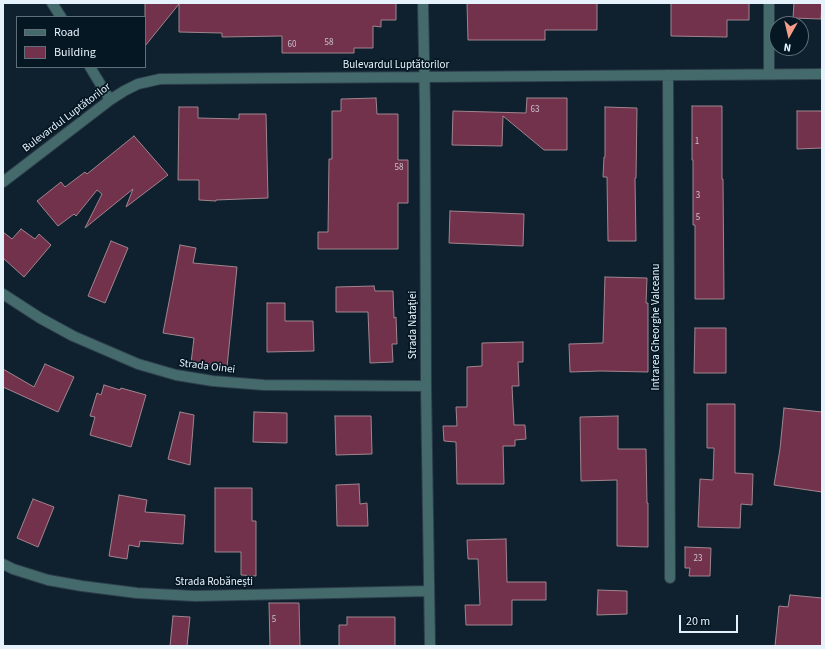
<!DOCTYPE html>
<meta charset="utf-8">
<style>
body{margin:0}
#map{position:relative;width:825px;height:649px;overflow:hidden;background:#0f212e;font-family:"Source Sans 3",sans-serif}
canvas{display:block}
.frame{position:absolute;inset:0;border:4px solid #e6f2fb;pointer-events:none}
.legend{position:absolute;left:16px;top:16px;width:130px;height:52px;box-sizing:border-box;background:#061724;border:1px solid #606f7a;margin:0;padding:5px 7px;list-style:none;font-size:12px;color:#e6f2fb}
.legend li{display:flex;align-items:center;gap:8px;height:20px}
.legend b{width:20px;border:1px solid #606f7a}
.north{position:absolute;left:769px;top:16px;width:40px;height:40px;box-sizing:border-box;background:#061724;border:1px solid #606f7a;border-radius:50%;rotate:188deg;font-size:11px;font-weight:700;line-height:16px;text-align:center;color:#e6f2fb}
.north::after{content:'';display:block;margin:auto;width:14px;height:18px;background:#f49e8a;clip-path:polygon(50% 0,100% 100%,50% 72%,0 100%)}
.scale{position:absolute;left:679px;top:615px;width:59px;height:18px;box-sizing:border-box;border:2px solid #e6f2fb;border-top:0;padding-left:5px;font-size:12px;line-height:14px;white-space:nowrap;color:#e6f2fb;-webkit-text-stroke:3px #061724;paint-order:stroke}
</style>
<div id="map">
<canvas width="825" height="649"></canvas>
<div class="frame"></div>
<ul class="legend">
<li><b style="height:5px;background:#446a6c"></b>Road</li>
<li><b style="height:11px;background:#72324c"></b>Building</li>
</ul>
<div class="north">N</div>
<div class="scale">20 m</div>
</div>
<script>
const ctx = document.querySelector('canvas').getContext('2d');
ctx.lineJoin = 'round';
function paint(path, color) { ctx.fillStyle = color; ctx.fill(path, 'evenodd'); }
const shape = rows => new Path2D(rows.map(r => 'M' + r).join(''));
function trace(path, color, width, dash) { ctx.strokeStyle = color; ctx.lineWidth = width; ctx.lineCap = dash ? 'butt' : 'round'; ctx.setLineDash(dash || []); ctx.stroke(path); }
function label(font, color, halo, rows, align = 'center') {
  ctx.font = font + ' "Source Sans 3",sans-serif'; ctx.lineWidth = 3.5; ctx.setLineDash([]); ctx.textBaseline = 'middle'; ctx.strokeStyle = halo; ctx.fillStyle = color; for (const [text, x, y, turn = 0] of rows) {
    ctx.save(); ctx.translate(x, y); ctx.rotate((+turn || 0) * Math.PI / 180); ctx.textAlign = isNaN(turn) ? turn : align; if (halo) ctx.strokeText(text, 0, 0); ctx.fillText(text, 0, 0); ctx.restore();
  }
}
const building = shape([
 [145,3,396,3,396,20,381,20,381,27,373,26,373,48,354,48,354,53,282,53,282,36,222,37,222,33,179,32,179,4,145,46,145,3],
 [467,3,597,3,597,30,545,30,545,40,468,40,467,3],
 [671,3,749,3,749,20,727,20,727,37,671,36,671,3],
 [794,3,822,3,821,19,793,18,794,3],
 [376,98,377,114,398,114,398,160,408,160,408,203,398,203,398,249,318,249,318,232,328,232,329,159,332,159,332,111,341,111,341,99,376,98],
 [527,98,567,98,567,150,544,150,503,116,502,146,452,145,453,111,526,113,527,98],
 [692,106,722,106,722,179,723,179,724,299,695,299,695,225,693,225,693,160,692,160,692,106],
 [179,107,198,107,198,118,239,119,239,114,266,114,268,198,216,200,216,201,199,200,199,180,178,180,179,107],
 [605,107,637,108,636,178,635,178,636,241,608,241,607,177,603,177,604,157,605,157,605,107],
 [797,111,822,111,822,148,797,149,797,111],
 [134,136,168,175,126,207,133,189,85,228,102,194,97,190,76,216,74,214,58,226,37,201,61,182,65,187,85,172,87,174,134,136],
 [450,211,524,214,523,246,449,243,450,211],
 [21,229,35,239,39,234,51,245,24,277,3,258,3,232,12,239,21,229],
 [111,241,128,248,105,303,88,296,111,241],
 [180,245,196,248,193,263,237,267,227,367,191,363,194,338,163,333,180,245],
 [605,277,647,278,646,303,648,303,648,372,601,371,570,372,569,344,603,343,605,277],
 [374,286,375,291,393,291,394,318,396,317,397,344,392,344,393,362,370,363,368,312,336,312,336,287,374,286],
 [267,303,285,303,285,321,313,321,314,351,267,352,267,303],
 [695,328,726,328,726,373,694,373,695,328],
 [523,342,523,362,518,362,519,386,512,386,514,425,525,425,526,439,515,440,515,446,503,446,504,484,457,484,456,442,444,441,443,426,457,426,456,407,467,407,467,367,482,366,482,343,523,342],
 [45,364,74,377,58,412,3,387,3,369,34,387,45,364],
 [104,385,120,390,121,388,146,395,131,447,90,435,95,417,90,416,97,393,101,395,104,385],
 [707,404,735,404,735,473,753,474,752,505,741,504,740,528,698,527,700,479,713,480,714,448,707,448,707,404],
 [784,408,822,412,822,492,774,485,780,449,784,408],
 [180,412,194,415,190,465,168,459,180,412],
 [254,412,287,413,287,443,253,442,254,412],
 [335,416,371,416,372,454,336,455,335,416],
 [618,416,618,449,646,449,647,503,648,503,648,547,617,546,617,480,581,481,580,417,618,416],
 [359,484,360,504,367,503,368,526,337,526,336,485,359,484],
 [215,488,252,488,252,521,256,521,256,576,241,575,241,552,215,552,215,488],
 [119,495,147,500,145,512,185,515,183,544,140,541,139,547,129,545,127,559,109,556,119,495],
 [33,499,54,507,38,547,17,538,33,499],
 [506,539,507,582,546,582,546,600,512,600,512,625,466,625,465,605,480,605,478,559,468,559,467,540,506,539],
 [685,547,711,548,710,576,689,576,690,568,685,568,685,547],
 [598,590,627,591,627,614,597,615,598,590],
 [790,595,822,598,822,646,775,646,779,606,788,607,790,595],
 [269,603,299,603,300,646,270,646,269,603],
 [173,616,190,617,187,646,170,646,173,616],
 [347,617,395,617,395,646,339,646,339,625,347,625,347,617]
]);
const minor = shape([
 [52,3,61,17],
 [423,3,425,107,426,386,430,646],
 [769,3,769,74],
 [90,67,110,100],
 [668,75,670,578],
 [3,182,110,100,124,91,138,84,160,79,822,74],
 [3,294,40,318,73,336,138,364,176,375,213,381,264,385,426,386],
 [3,564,13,569,48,580,82,586,137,593,195,596,429,591]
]);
const numberNames = [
 ["58",329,43],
 ["60",292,45],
 ["63",535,110],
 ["1",697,142],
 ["58",399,168],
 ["3",698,196],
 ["5",698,218],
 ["23",698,559],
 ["5",274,620]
];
const streetNames = [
 ["Bulevardul Luptătorilor",396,66],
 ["Bulevardul Luptătorilor",67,118,-37],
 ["Strada Natației",414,325,-90],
 ["Intrarea Gheorghe Valceanu",657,327,-90],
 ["Strada Oinei",207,367,7],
 ["Strada Robănești",214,583]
];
paint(building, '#72324c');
trace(building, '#a0858e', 1);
trace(minor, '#2d3e4b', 12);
trace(minor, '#446a6c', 10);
label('9px', '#c9c2cf', null, numberNames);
label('11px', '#e6f2fb', '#061724', streetNames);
</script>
